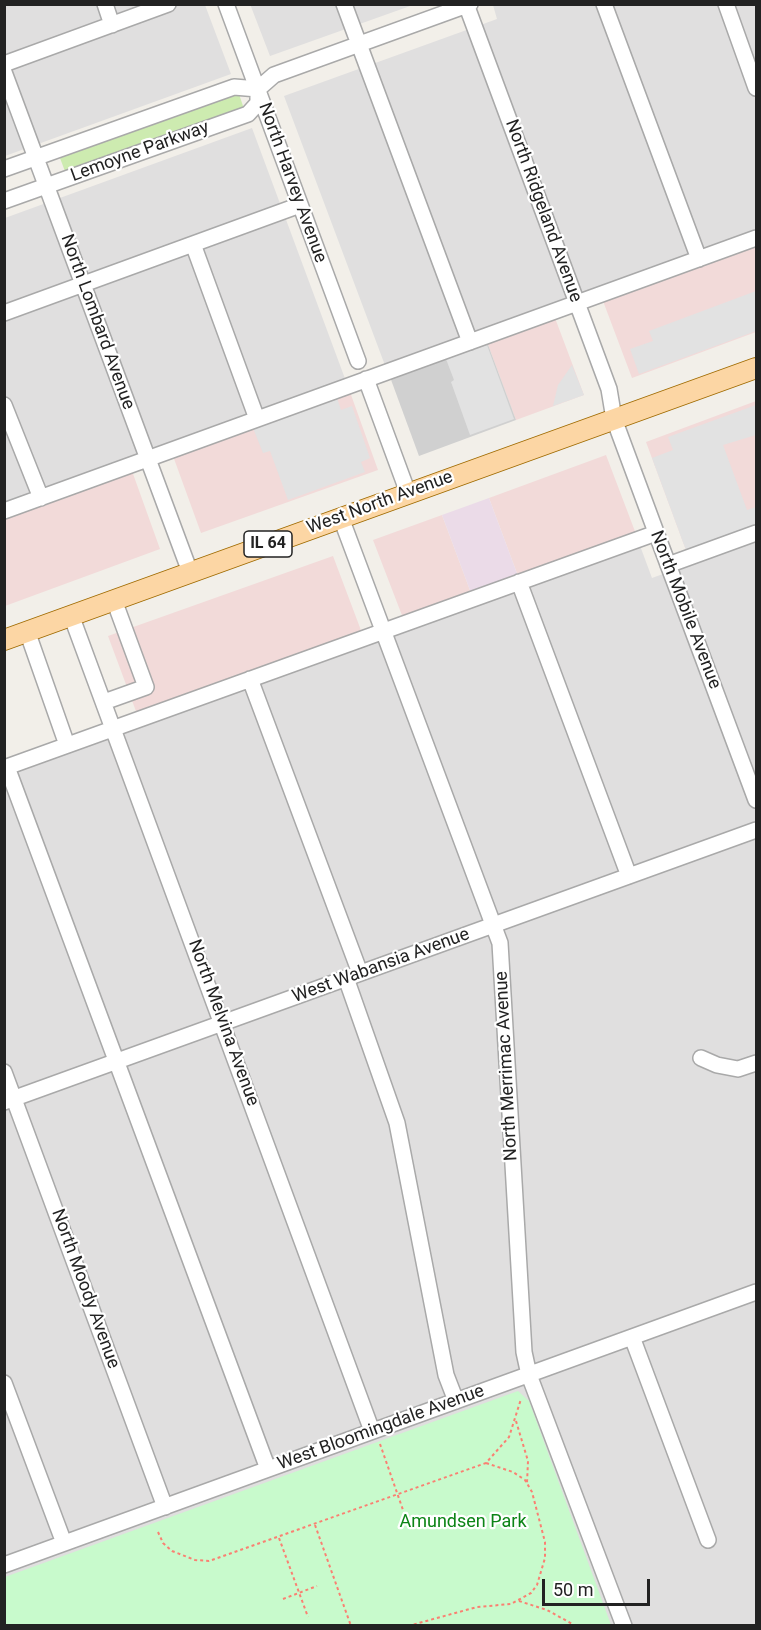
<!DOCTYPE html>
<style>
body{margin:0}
#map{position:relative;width:761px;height:1630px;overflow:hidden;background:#f2efe9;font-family:Roboto,sans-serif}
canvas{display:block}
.frame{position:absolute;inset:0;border:6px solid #222;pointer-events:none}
.scale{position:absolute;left:542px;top:1579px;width:108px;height:27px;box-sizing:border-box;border:3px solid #222;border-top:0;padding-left:8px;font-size:18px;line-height:21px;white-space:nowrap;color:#222;-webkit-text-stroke:4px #fff;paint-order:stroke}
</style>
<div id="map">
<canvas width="761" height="1630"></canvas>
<div class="frame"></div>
<div class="scale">50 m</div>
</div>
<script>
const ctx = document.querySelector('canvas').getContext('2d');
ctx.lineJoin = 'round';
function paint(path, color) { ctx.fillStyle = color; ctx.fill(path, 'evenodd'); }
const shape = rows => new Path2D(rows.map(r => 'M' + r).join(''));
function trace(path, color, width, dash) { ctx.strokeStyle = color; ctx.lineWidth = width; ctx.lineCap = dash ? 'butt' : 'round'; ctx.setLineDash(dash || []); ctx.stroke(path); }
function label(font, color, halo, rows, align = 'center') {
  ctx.font = font + ' Roboto,sans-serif'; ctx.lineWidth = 4.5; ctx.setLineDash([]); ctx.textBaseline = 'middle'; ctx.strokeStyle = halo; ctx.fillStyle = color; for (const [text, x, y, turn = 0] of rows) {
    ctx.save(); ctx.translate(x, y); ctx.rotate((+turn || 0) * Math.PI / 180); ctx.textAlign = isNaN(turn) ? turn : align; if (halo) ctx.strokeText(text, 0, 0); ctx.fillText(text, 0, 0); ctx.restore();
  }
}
const residential = shape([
 [250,4,413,5,270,56],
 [5,5,205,5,231,74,5,156],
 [493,5,756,5,756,234,386,368,284,96,497,19],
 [252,128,347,384,5,508,5,218],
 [756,540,756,1625,5,1626,5,773,639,543,652,578]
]);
const commercial = shape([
 [756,245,756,332,632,378,603,301],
 [555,318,584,395,516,420,487,342],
 [350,392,378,470,201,533,173,456],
 [756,401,756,527,687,553,646,442],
 [606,455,636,534,518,576,489,498],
 [132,471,160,549,5,606,5,517],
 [442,515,471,593,403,618,373,540],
 [333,556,362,633,137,714,108,636]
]);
const industrial = shape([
 [489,498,518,576,471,593,442,515]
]);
const religious = shape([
 [487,342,516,420,419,456,390,377]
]);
const grass = shape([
 [239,94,244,109,66,174,60,158]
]);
const park = shape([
 [518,1391,529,1401,611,1625,5,1625,5,1577]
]);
const parking = shape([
 [756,291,756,331,639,374,630,349,653,341,649,331],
 [487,345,514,419,470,435,451,382,454,380,446,359],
 [572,365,584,395,553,406,558,385],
 [337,398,341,410,352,406,370,458,361,462,365,472,288,500,270,451,263,453,253,428],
 [756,405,756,435,723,445,747,510,756,507,756,527,687,553,652,458,673,450,668,437]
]);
const path = shape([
 [516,1421,528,1461,527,1483],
 [380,1444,403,1510],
 [315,1525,351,1626],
 [158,1532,163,1543,172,1551,195,1560,209,1561,486,1463,509,1437,521,1399],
 [279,1538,308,1617],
 [283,1599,317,1586],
 [519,1601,547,1610,576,1626],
 [408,1626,477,1607,511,1604,531,1593,537,1585,545,1558,545,1542,532,1492,525,1480,513,1472,486,1463]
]);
const minor = shape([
 [105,4,112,25],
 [226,4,358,361],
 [344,4,470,342],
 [466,4,609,389,614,419,660,543,756,800],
 [604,4,699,259],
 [726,4,756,88],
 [4,64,168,4],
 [4,72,190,572],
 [4,169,234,87,258,89],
 [4,201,248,114,258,103,258,89,274,75,470,4],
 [193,244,257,419],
 [4,313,300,205],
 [366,379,408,493],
 [4,405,41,498],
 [4,511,756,238],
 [341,518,500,943,524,1352,529,1375,624,1626],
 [668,565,756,533],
 [519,582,629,876],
 [71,615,372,1431],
 [27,631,67,745],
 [250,679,360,973],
 [104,702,146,687,114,600],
 [7,767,268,1469],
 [4,768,656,533],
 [346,978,397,1123,446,1375,456,1401],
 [701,1058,717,1065,738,1069,756,1063],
 [4,1072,165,1507],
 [4,1102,756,830],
 [632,1337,708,1540],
 [4,1383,64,1543],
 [4,1565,756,1292]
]);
const major = shape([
 [4,640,756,368]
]);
const shields = [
 [268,544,48]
];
const shieldNames = [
 ["IL 64",268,544]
];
const streetNames = [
 ["Lemoyne Parkway",140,152,-20],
 ["North Harvey Avenue",292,183,70],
 ["North Ridgeland Avenue",543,211,70],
 ["North Lombard Avenue",97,322,70],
 ["West North Avenue",380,503,-20],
 ["North Mobile Avenue",685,610,69],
 ["West Wabansia Avenue",381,966,-20],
 ["North Melvina Avenue",223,1023,70],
 ["North Merrimac Avenue",507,1066,-93],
 ["North Moody Avenue",85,1289,70],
 ["West Bloomingdale Avenue",381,1428,-20]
];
const parkNames = [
 ["Amundsen Park",463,1522]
];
paint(residential, '#e0dfdf');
paint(commercial, '#f2dad9');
paint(industrial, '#ebdbe8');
paint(religious, '#d0d0d0');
paint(grass, '#cdebb0');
paint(park, '#c8facc');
paint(parking, '#e2e2e2');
trace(minor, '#a9a9a9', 18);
trace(major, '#a06b00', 22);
trace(path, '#fa8072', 2, [3, 3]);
trace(minor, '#fff', 15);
trace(major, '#fcd6a4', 20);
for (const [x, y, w] of shields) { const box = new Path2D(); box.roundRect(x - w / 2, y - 13, w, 26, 4.5); ctx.fillStyle = '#fff'; ctx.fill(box); trace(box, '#222', 1.5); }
label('bold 16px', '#222', null, shieldNames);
label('18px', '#222', '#fff', streetNames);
label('18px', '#0c8416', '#fff', parkNames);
</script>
